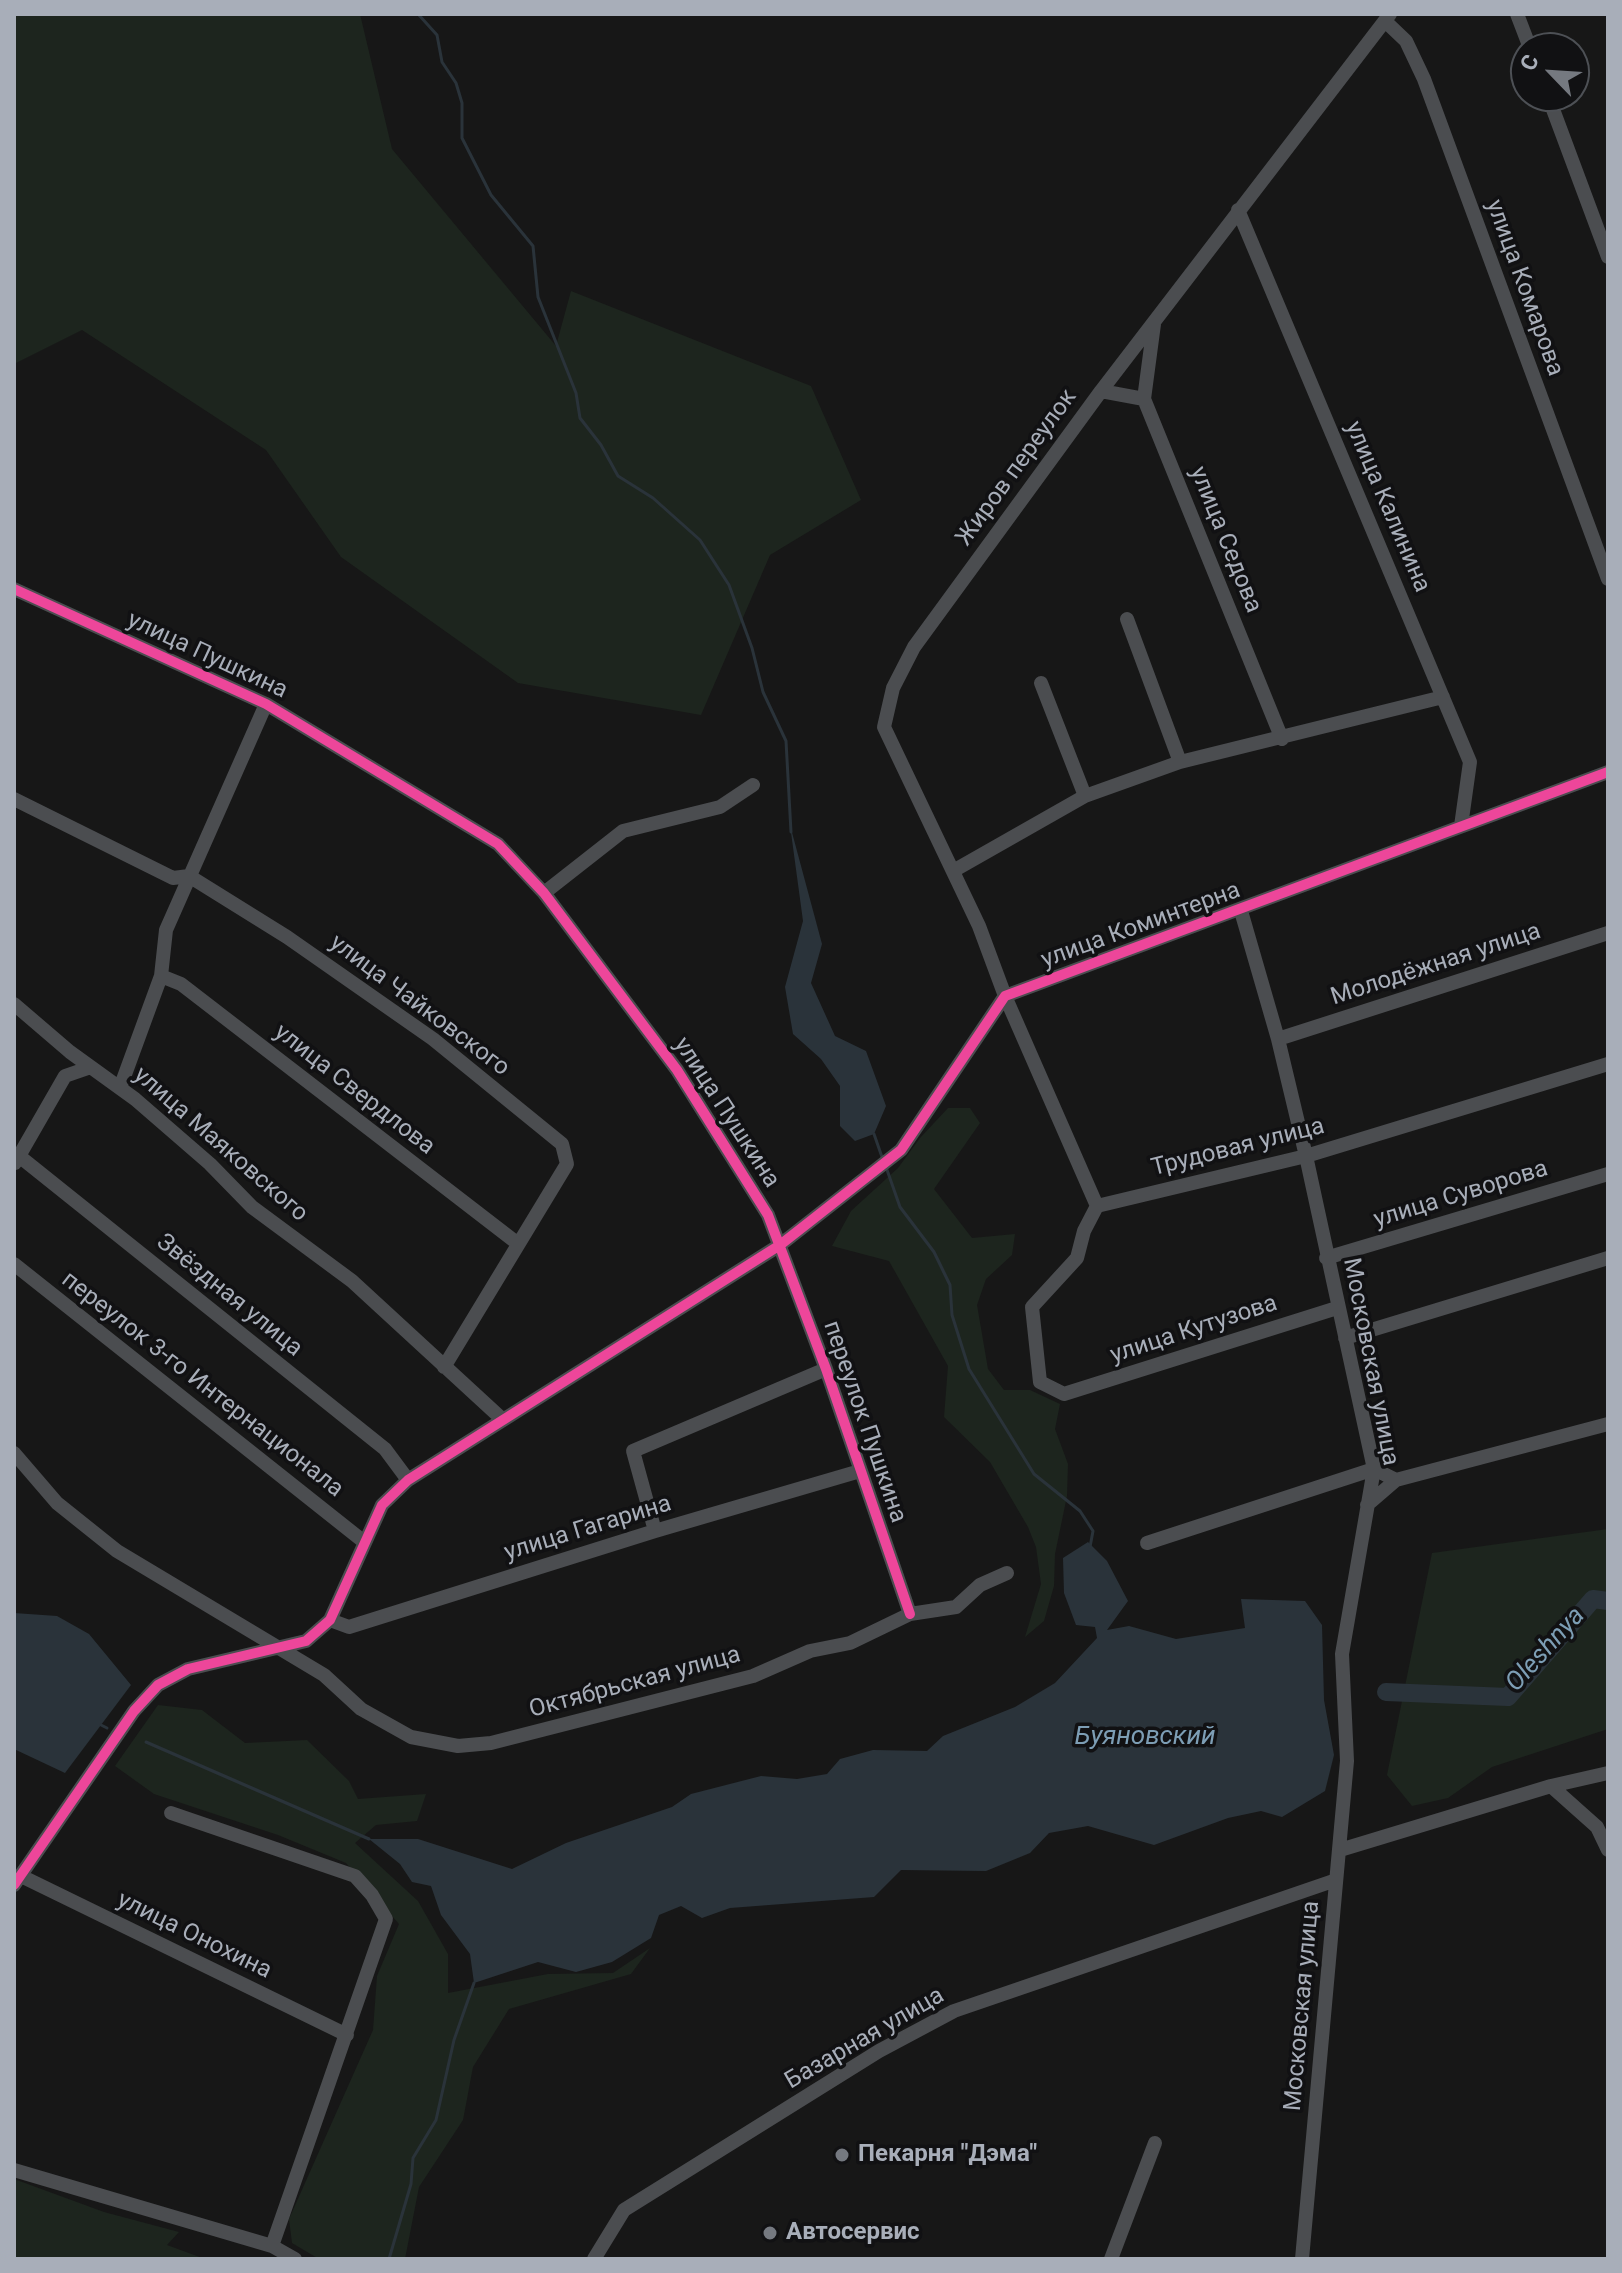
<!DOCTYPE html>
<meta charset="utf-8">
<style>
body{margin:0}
#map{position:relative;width:1622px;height:2273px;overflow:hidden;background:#171717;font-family:Roboto,sans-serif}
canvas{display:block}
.frame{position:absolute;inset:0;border:16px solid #a8aeb9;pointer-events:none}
.north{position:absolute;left:1510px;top:32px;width:80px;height:80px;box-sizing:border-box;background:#111113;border:2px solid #4d5055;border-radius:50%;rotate:295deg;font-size:22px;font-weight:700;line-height:32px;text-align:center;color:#a8aeb9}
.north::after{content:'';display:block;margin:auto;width:28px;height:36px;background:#757980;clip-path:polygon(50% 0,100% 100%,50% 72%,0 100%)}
</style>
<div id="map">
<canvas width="1622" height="2273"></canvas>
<div class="frame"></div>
<div class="north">С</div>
</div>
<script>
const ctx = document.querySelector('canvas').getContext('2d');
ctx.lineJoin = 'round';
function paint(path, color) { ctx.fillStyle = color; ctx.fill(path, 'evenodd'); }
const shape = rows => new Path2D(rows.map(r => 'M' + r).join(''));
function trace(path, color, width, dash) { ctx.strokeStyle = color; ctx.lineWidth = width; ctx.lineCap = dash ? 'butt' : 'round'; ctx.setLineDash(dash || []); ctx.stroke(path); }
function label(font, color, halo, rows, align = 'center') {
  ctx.font = font + ' Roboto,sans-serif'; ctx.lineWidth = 7; ctx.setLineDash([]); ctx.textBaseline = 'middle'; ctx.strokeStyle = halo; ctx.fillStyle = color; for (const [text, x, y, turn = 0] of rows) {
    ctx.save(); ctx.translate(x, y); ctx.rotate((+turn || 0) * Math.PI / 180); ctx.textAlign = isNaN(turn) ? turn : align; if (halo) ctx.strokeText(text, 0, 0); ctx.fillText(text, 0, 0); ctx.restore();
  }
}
const green = shape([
 [14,14,360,14,392,149,556,346,571,291,811,386,861,500,770,555,701,715,518,683,341,557,266,450,82,330,14,364],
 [948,1108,970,1108,980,1123,934,1189,972,1238,1015,1234,1012,1255,986,1279,977,1305,988,1369,1004,1390,1030,1390,1060,1404,1055,1429,1068,1464,1067,1496,1055,1554,1054,1586,1044,1621,1025,1637,1041,1584,1036,1547,1028,1527,990,1462,944,1417,948,1366,889,1261,832,1246,851,1211,898,1168,920,1138],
 [1608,1529,1608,1729,1492,1767,1448,1798,1412,1806,1387,1775,1432,1553],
 [158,1705,202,1710,245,1743,307,1740,349,1781,358,1799,426,1794,417,1821,376,1825,355,1843,418,1901,448,1954,448,1993,548,1974,613,1973,650,1948,631,1974,509,2009,473,2067,463,2120,419,2187,405,2259,319,2259,292,2243,289,2219,373,2030,377,1976,399,1924,346,1863,278,1835,154,1794,115,1766],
 [14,2179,104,2212,179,2232,167,2245,205,2259,14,2259]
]);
const water = shape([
 [790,825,822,944,811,983,835,1036,866,1051,886,1106,874,1134,855,1141,840,1126,840,1086,821,1059,793,1034,785,987,803,921],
 [1088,1542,1107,1561,1128,1601,1107,1630,1129,1626,1176,1639,1245,1628,1241,1599,1305,1601,1322,1625,1324,1700,1334,1755,1325,1791,1282,1817,1261,1811,1228,1818,1154,1845,1088,1826,1049,1833,1030,1853,986,1871,901,1870,874,1897,730,1908,702,1918,681,1906,659,1915,651,1938,612,1962,576,1972,538,1962,474,1983,470,1954,441,1915,431,1886,412,1882,400,1864,369,1839,418,1839,512,1869,566,1843,672,1807,691,1794,761,1776,797,1779,827,1774,840,1759,873,1750,927,1751,943,1736,1015,1707,1055,1683,1097,1638,1095,1627,1076,1625,1064,1593,1063,1558],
 [14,1613,57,1616,89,1634,131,1685,65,1773,14,1749]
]);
const stream = shape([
 [418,14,437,35,442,62,456,83,462,103,462,138,491,195,533,246,538,297,576,393,580,418,601,445,618,476,653,498,700,540,729,585,752,648,763,692,786,741,791,832],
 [874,1134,883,1160],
 [886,1167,900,1207,934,1252,950,1285,952,1315,969,1369,1034,1474,1080,1511,1093,1531,1090,1547],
 [101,1725,107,1728],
 [146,1742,369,1839],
 [389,2259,411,2184,413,2158,436,2120,454,2040,474,1983]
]);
const river = shape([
 [1386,1692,1508,1697,1593,1599,1608,1601]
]);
const minor = shape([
 [1517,14,1530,48],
 [1385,21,1406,41,1424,79,1608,579],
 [1548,96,1608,257],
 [1238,210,1470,762,1461,826],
 [1101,391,1144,399,1282,739],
 [1144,399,1154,324],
 [14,589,266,704,498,844,544,893,677,1070,768,1215,826,1369,910,1614],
 [1127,619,1180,762],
 [1041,683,1085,796],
 [14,799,173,878,189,876,287,937,433,1039,562,1144,567,1164,444,1367],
 [953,871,1085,796,1180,762,1443,697],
 [544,893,623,831,720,807,753,785],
 [1241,911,1278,1039,1306,1156,1374,1469,1342,1654,1347,1761,1302,2259],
 [161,976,181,984,517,1243],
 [14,1004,70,1052,135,1099,210,1164,252,1207,352,1281,502,1419],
 [1278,1039,1608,933],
 [120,1088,161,976,166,930,266,704],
 [14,1158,19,1156,385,1449,408,1480],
 [15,1163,65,1076,91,1067],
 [1097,1206,1005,996,979,926,884,727,893,688,914,647,1101,391,1390,14],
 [1097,1206,1306,1156,1608,1064],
 [1097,1206,1084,1231,1077,1258,1032,1307,1040,1382,1064,1394,1337,1308],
 [1326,1258,1608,1174],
 [14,1264,363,1541],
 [1345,1338,1608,1258],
 [14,1453,57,1503,117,1551,324,1675,361,1709,411,1737,458,1746,491,1743,753,1676,810,1651,850,1643,910,1614,956,1607,980,1585,1007,1573],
 [1367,1505,1396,1480],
 [655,1531,633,1451,826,1369],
 [1147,1543,1374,1469,1396,1480,1608,1424],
 [330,1620,349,1627,655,1531,860,1471],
 [1551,1786,1597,1827,1608,1850],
 [171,1813,355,1876,372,1895,386,1919,272,2246,295,2259],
 [1340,1850,1551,1786,1608,1773],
 [21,1876,347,2035],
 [14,1885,134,1711,158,1685,188,1669,306,1641,330,1620,382,1505,408,1480,780,1245,901,1150,1005,996,1608,772],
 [14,2170,272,2246],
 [594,2259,624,2210,879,2051,954,2011,1336,1880],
 [1111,2259,1155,2143]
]);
const cycleway = shape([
 [14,589,266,704,498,844,544,893,677,1070,768,1215,826,1369,910,1614],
 [14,1885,134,1711,158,1685,188,1669,306,1641,330,1620,382,1505,408,1480,780,1245,901,1150,1005,996,1608,772]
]);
const markers = [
 [842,2155,8,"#757980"],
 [770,2233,8,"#757980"]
];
const streetNames = [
 ["улица Комарова",1524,288,70],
 ["Жиров переулок",1017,468,-54],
 ["улица Калинина",1387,507,67],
 ["улица Седова",1225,540,68],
 ["улица Пушкина",207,656,25],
 ["улица Коминтерна",1141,926,-20],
 ["Молодёжная улица",1436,965,-18],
 ["улица Чайковского",419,1006,37],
 ["улица Свердлова",354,1090,38],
 ["улица Пушкина",726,1113,57],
 ["улица Маяковского",220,1145,41],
 ["Трудовая улица",1238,1148,-14],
 ["улица Суворова",1461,1195,-17],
 ["Звёздная улица",229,1296,39],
 ["улица Кутузова",1194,1330,-18],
 ["Московская улица",1370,1362,79],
 ["переулок 3-го Интернационала",202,1385,38],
 ["переулок Пушкина",864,1422,71],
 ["улица Гагарина",588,1529,-17],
 ["Октябрьская улица",635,1683,-15],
 ["улица Онохина",194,1936,26],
 ["Московская улица",1303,2006,-85],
 ["Базарная улица",865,2039,-30]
];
const poiNames = [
 ["Пекарня \"Дэма\"",858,2155],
 ["Автосервис",786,2233]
];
const waterNames = [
 ["Oleshnya",1546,1650,-48],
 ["Буяновский",1145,1737]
];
paint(green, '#1d251e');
paint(water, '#2a333a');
trace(stream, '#2a333a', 3);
trace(river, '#2a333a', 18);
trace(minor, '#4b4d50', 14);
trace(cycleway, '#ed469a', 10);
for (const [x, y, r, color] of markers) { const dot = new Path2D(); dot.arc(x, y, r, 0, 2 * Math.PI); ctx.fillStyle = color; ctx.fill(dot); trace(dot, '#111113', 3); }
label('24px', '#a8aeb9', '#111113', streetNames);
label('bold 24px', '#a8aeb9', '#111113', poiNames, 'left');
label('italic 26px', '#7d9eb5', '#111113', waterNames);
</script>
